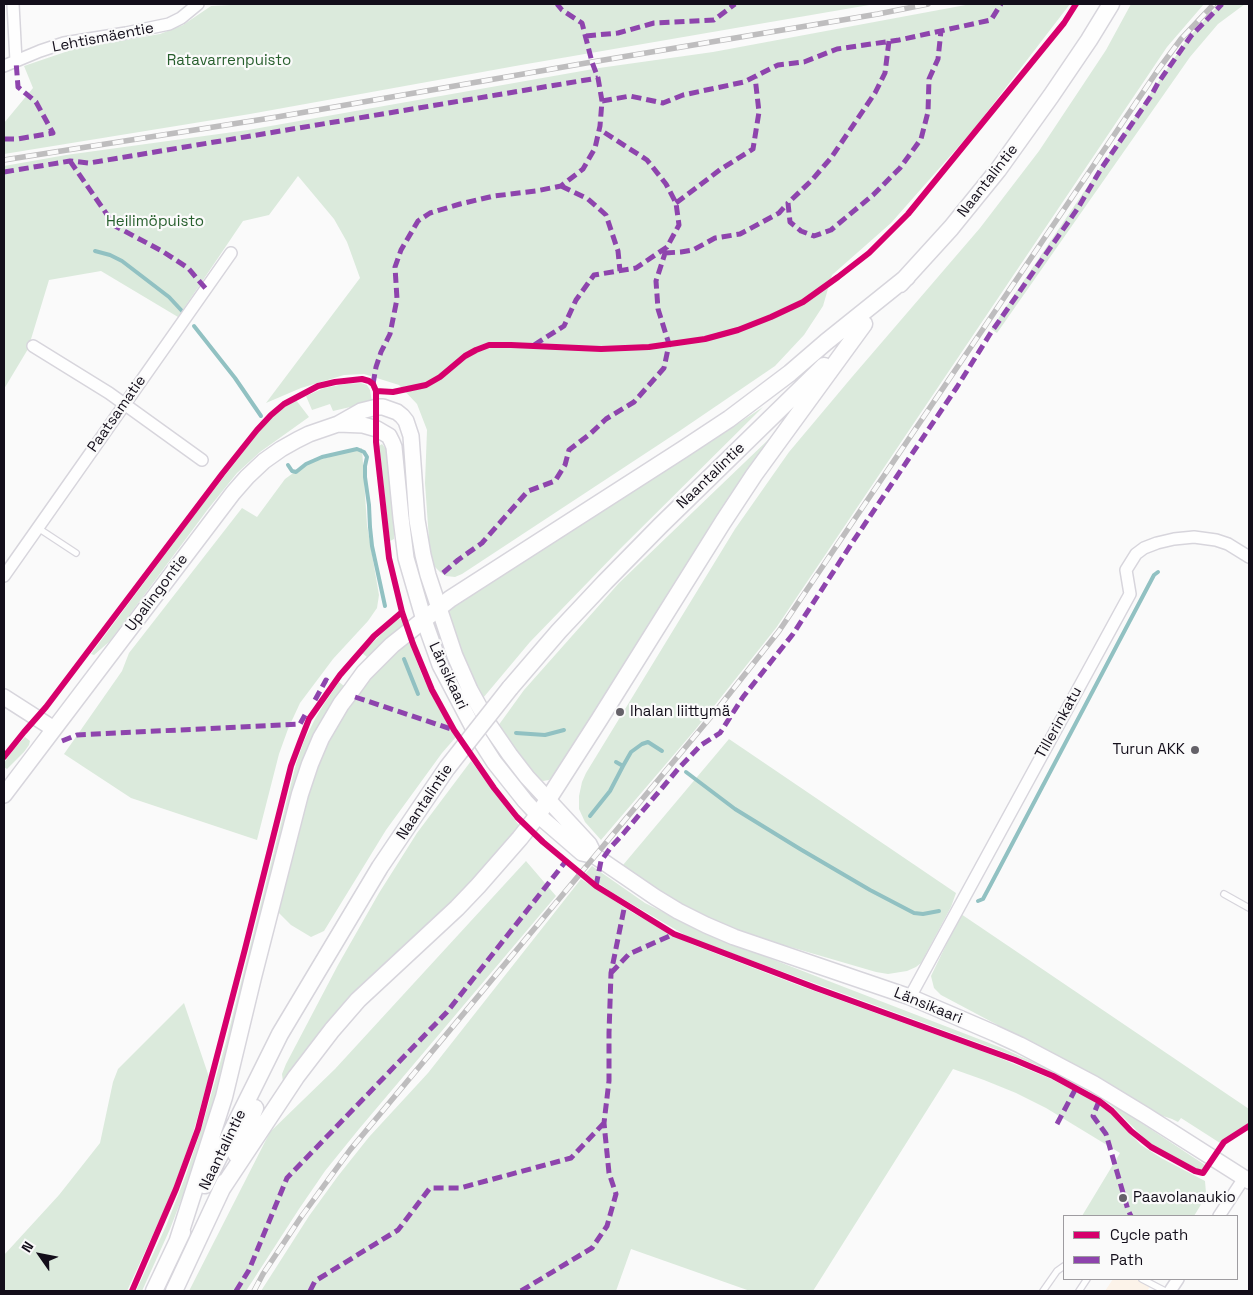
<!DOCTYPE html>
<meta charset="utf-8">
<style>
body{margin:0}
#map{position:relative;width:1253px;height:1295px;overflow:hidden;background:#fafafa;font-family:"Space Grotesk",sans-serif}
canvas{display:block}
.frame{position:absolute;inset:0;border:5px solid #130e1a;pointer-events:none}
.legend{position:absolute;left:1063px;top:1215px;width:175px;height:65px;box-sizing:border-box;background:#fafafa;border:1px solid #9e9ca0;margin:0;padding:6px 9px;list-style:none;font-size:15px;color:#130e1a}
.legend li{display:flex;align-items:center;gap:10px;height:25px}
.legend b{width:25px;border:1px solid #9e9ca0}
.north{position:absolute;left:15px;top:1230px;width:50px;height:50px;-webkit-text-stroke:4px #fafafa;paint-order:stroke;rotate:303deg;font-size:14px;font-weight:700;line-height:20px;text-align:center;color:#130e1a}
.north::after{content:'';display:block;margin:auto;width:18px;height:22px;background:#130e1a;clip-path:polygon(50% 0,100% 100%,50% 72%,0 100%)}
</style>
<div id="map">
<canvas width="1253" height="1295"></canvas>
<div class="frame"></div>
<ul class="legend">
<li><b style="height:6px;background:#d6006c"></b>Cycle path</li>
<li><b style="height:6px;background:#8e44ad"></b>Path</li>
</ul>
<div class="north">N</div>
</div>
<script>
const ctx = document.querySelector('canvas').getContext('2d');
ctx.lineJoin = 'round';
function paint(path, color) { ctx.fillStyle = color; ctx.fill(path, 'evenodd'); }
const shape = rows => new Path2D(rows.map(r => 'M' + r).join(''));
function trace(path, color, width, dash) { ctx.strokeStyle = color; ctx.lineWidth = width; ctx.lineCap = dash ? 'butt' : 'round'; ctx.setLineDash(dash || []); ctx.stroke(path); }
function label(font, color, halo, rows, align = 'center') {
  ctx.font = font + ' "Space Grotesk",sans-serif'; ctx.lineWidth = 4.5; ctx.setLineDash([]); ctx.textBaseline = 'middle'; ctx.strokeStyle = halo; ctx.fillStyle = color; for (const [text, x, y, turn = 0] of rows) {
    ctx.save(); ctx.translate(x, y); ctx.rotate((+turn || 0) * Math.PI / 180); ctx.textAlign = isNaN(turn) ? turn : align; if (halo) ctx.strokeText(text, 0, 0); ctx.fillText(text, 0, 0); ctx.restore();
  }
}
const commercial = shape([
 [1113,1279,1150,1279,1154,1281,1147,1291,1105,1291]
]);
const green = shape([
 [250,4,875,4,521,65,250,114,4,154,4,123,33,88,24,66,74,49,160,34,183,25,211,6],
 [971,4,1070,4,974,129,891,223,832,275,823,306,804,335,775,366,681,430,462,574,455,577,446,576,440,572,433,565,430,554,425,483,427,430,417,404,399,385,364,374,344,375,301,388,266,403,360,278,347,242,334,219,298,176,269,215,243,221,178,317,101,271,49,280,28,349,4,389,4,166,66,155,248,130,599,68,713,52],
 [1131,4,1204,4,1167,47,776,628,695,730,601,840,585,822,579,809,579,796,582,782,586,773,735,529,789,452,852,377,980,228,1039,151,1106,50],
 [1223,4,1245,4,1218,24,1190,57,997,333,991,329,1188,38,1213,11],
 [361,383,367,385,370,390,372,402,333,411,330,404,312,410,306,396,324,388,345,384],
 [296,400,309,417,260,452,237,473,208,509,110,641,94,655,91,654,202,505,262,428,277,412],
 [763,407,620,549,530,642,483,698,466,669,447,616,452,606,525,561,638,486,710,442],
 [770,438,737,487,702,545,553,777,549,780,543,781,539,780,534,777,498,726,524,690,619,583],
 [382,444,386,449,389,460,394,500,394,539,390,541,379,446],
 [362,448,367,525,379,595,377,608,368,621,333,659,300,703,288,729,279,754,257,840,131,798,64,754,122,671,129,653,242,508,257,517,285,479,307,463],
 [398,618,402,619,404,626,401,631,367,657,362,653],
 [407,642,410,644,422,675,438,707,456,737,442,753,386,830,324,931,311,937,291,925,278,912,312,776,327,742,344,713,360,689,382,664],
 [339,682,344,686,324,716,301,768,221,1079,190,1177,170,1229,142,1291,136,1291,166,1226,186,1175,204,1120,226,1042,296,764,304,741,315,719,324,704],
 [25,737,30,741,29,745,24,752,7,769,4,767,4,763,14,749],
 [729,739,956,893,951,907,921,963,916,967,907,971,888,974,876,972,756,937,705,917,654,888,623,865],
 [471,761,521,828,502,850,285,1081,283,1082,282,1074,286,1064,338,965,379,893,417,833],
 [526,861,556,896,359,1129,325,1171,299,1209,246,1291,189,1291,270,1132,335,1069],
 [592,866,645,903,695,928,725,941,1002,1048,1062,1075,1111,1103,1205,1165,1205,1167,1201,1170,1198,1169,1158,1149,1146,1140,1110,1104,1087,1090,1034,1064,1001,1051,690,938,613,893,585,874],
 [581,879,633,913,691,944,795,984,987,1053,1049,1078,1087,1097,1107,1110,1141,1145,1161,1158,1205,1181,1206,1193,1205,1198,1194,1216,1082,1216,1120,1153,1046,1108,1016,1093,984,1080,953,1069,813,1291,750,1291,631,1249,616,1291,261,1291,309,1216,338,1176,369,1137,428,1073],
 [961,914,1249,1109,1249,1124,1220,1143,1181,1118,1178,1122,1172,1119,1160,1115,1105,1082,941,995,934,988,931,976],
 [184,1003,209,1077,191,1140,171,1195,127,1291,4,1291,4,1255,59,1195,100,1143,113,1082,118,1069]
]);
const stream = shape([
 [95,251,110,255,122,261,169,297,182,311],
 [194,326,235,378,261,416],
 [288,465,292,471,296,472,306,464,322,457,357,449,364,452,367,457,365,466,365,477,369,505,370,527,372,546,385,606],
 [404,659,418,694],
 [516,733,545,735,564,730],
 [616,762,623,766,631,752,642,744,648,742,662,751],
 [686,772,735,809,800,849,870,890,914,913,923,914,939,911],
 [590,816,610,791,623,766],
 [978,901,983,899,991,884,1154,575,1158,572]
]);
const service = shape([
 [38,528,76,553],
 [1224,894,1249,908],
 [1142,1279,1165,1291],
 [1043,1291,1057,1271,1064,1266],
 [1079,1291,1087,1279]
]);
const minor = shape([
 [13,4,16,61],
 [4,66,40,51,64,43,126,33,169,24,181,18,198,4],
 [33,346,109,393,202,460],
 [4,576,231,253],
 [910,997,1130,594,1126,570,1136,554,1144,548,1157,543,1174,539,1194,537,1216,540,1228,544,1249,557],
 [1219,1216,1244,1178],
 [1170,1291,1178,1279]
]);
const tertiary = shape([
 [338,424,363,425,377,429,389,436,392,442,394,447,401,518,406,558,424,620,440,665,478,737,494,762,525,801,538,815,582,853,595,856,655,897,678,911,706,925,734,937,910,997,994,1033,1020,1045,1094,1084,1145,1115,1249,1181],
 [4,697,54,729],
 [4,795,233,493,247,477,264,461,281,449,297,440,309,434,338,424,361,411,377,407,383,407,397,412,402,416,406,421,411,436,417,520,423,555,428,575,455,656,470,690,490,726,510,755,527,777,589,844,595,856]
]);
const secondary = shape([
 [900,284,951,228,998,170,1051,96,1089,40,1111,4],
 [510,688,559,631,605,582,660,526,824,366],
 [236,1154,255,1108],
 [205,1185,280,1034,380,867,447,768],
 [221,1190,296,1077,332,1030,358,1000,457,908,478,886,520,838,538,815,599,720,723,522,754,475,864,324],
 [178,1240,224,1097,253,977,300,794,310,764,321,738,341,704,351,691,364,673,392,645,450,599,682,450,729,419,790,373,826,342,907,277],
 [154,1291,182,1232],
 [174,1291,225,1182]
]);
const rail = shape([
 [4,160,277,117,592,62,878,14,928,4],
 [254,1291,263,1274,301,1217,350,1150,719,707,779,631,1158,70,1181,39,1214,4]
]);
const secondaryBridge = shape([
 [447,768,510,688]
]);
const quiet = shape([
 [586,36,618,33,654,23,714,20,735,4],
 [889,41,885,73,875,93,831,158,811,181,788,203,790,222,801,231,814,236,831,230,873,195,900,168,921,139,928,112,929,79,938,59,941,31],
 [602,101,630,96,663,103,683,95,744,82,778,65,804,62,837,49,899,40,991,20,1001,4],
 [4,139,17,139,53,133,36,102,18,87,16,61],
 [70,161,115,226,162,251,188,268,206,289],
 [4,172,70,161,89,163,598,78],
 [561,186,588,199,606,215,618,251,620,271],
 [676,203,721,169,753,149,759,112,755,77],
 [665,253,681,252,693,250,715,238,740,234,779,213,788,203],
 [534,345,564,326,576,300,594,275,636,268,667,247,679,225,676,203,666,184,647,160,599,129],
 [373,384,376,367,381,352,390,334,397,299,395,267,401,250,418,221,430,213,460,204,494,196,536,191,561,186,583,169,595,148,600,126,602,101,598,78,592,62,582,23,562,10,557,4],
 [443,573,458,560,482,543,528,491,555,481,565,465,569,450,590,434,606,419,634,402,664,368,669,344,658,309,656,281,667,247],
 [355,697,454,730],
 [315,700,326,680,332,685],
 [62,741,77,735,300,724,305,715],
 [596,886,601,861,611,847,623,834,679,768,701,745,720,733,743,697,793,634,852,543,957,387,990,334,1078,208,1101,169,1151,96,1158,83,1191,36,1222,4],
 [611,973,629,954,674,934],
 [1099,1101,1093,1116,1106,1134,1128,1210,1131,1216],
 [1057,1124,1076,1088],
 [236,1291,249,1270,287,1178,447,1012,566,861],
 [310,1291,315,1281,398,1230,430,1188,460,1188,571,1158,604,1123],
 [521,1291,592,1248,607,1226,616,1194,609,1173,604,1123,609,1081,609,1033,611,973,625,904]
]);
const cycleway = shape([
 [376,391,393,392,426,385,440,377,465,356,476,350,489,345,511,345,601,349,649,347,705,339,738,330,771,317,803,302,838,277,869,253,908,214,1064,23,1076,4],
 [4,757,24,732,46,707,222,474,257,430,271,415,284,404,318,386,335,382,362,379,369,381,373,384,376,391,376,442,389,558,402,612,413,644,432,690,454,730,494,788,517,817,543,842,596,886,674,934,816,988,1015,1060,1053,1076,1099,1101,1112,1111,1131,1131,1151,1147,1195,1171,1203,1173,1224,1142,1249,1126],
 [132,1291,176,1189,198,1129,245,949,291,766,300,742,309,719,340,675,374,636,402,612]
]);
const markers = [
 [620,712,5,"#646168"],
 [1195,750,5,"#646168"],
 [1123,1198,5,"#646168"]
];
const streetNames = [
 ["Lehtismäentie",103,38,-11],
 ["Naantalintie",988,181,-52],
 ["Paatsamatie",117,414,-55],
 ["Naantalintie",711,476,-44],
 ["Upalingontie",157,593,-53],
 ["Länsikaari",448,676,65],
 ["Tillerinkatu",1059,723,-61],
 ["Naantalintie",425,802,-56],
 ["Länsikaari",928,1006,22],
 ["Naantalintie",223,1150,-64]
];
const parkNames = [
 ["Ratavarrenpuisto",229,61],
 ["Heilimöpuisto",155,222]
];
const poiNames = [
 ["Ihalan liittymä",630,712],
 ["Turun AKK",1185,750,"right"],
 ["Paavolanaukio",1133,1198]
];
paint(commercial, '#fcf3e9');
paint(green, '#dbeadc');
trace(stream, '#91c1c2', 4);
trace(service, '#d7d5dc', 8);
trace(minor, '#d7d5dc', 14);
trace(tertiary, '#d7d5dc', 18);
trace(secondary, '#d7d5dc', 19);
trace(service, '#fefefe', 5.5);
trace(minor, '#fefefe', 11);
trace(tertiary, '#fefefe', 15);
trace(secondary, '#fefefe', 16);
trace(rail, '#bebdbe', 5.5);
trace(rail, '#fafafa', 4, [11]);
trace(secondaryBridge, '#d7d5dc', 19, []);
trace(secondaryBridge, '#fefefe', 16);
trace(quiet, '#8e44ad', 5, [10, 5]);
trace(cycleway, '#d6006c', 6);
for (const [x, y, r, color] of markers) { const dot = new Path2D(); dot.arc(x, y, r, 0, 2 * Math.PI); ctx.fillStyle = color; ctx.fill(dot); trace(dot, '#fafafa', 2); }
label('15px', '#130e1a', '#fafafa', streetNames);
label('15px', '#275f2d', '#fafafa', parkNames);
label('15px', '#130e1a', '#fafafa', poiNames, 'left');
</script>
